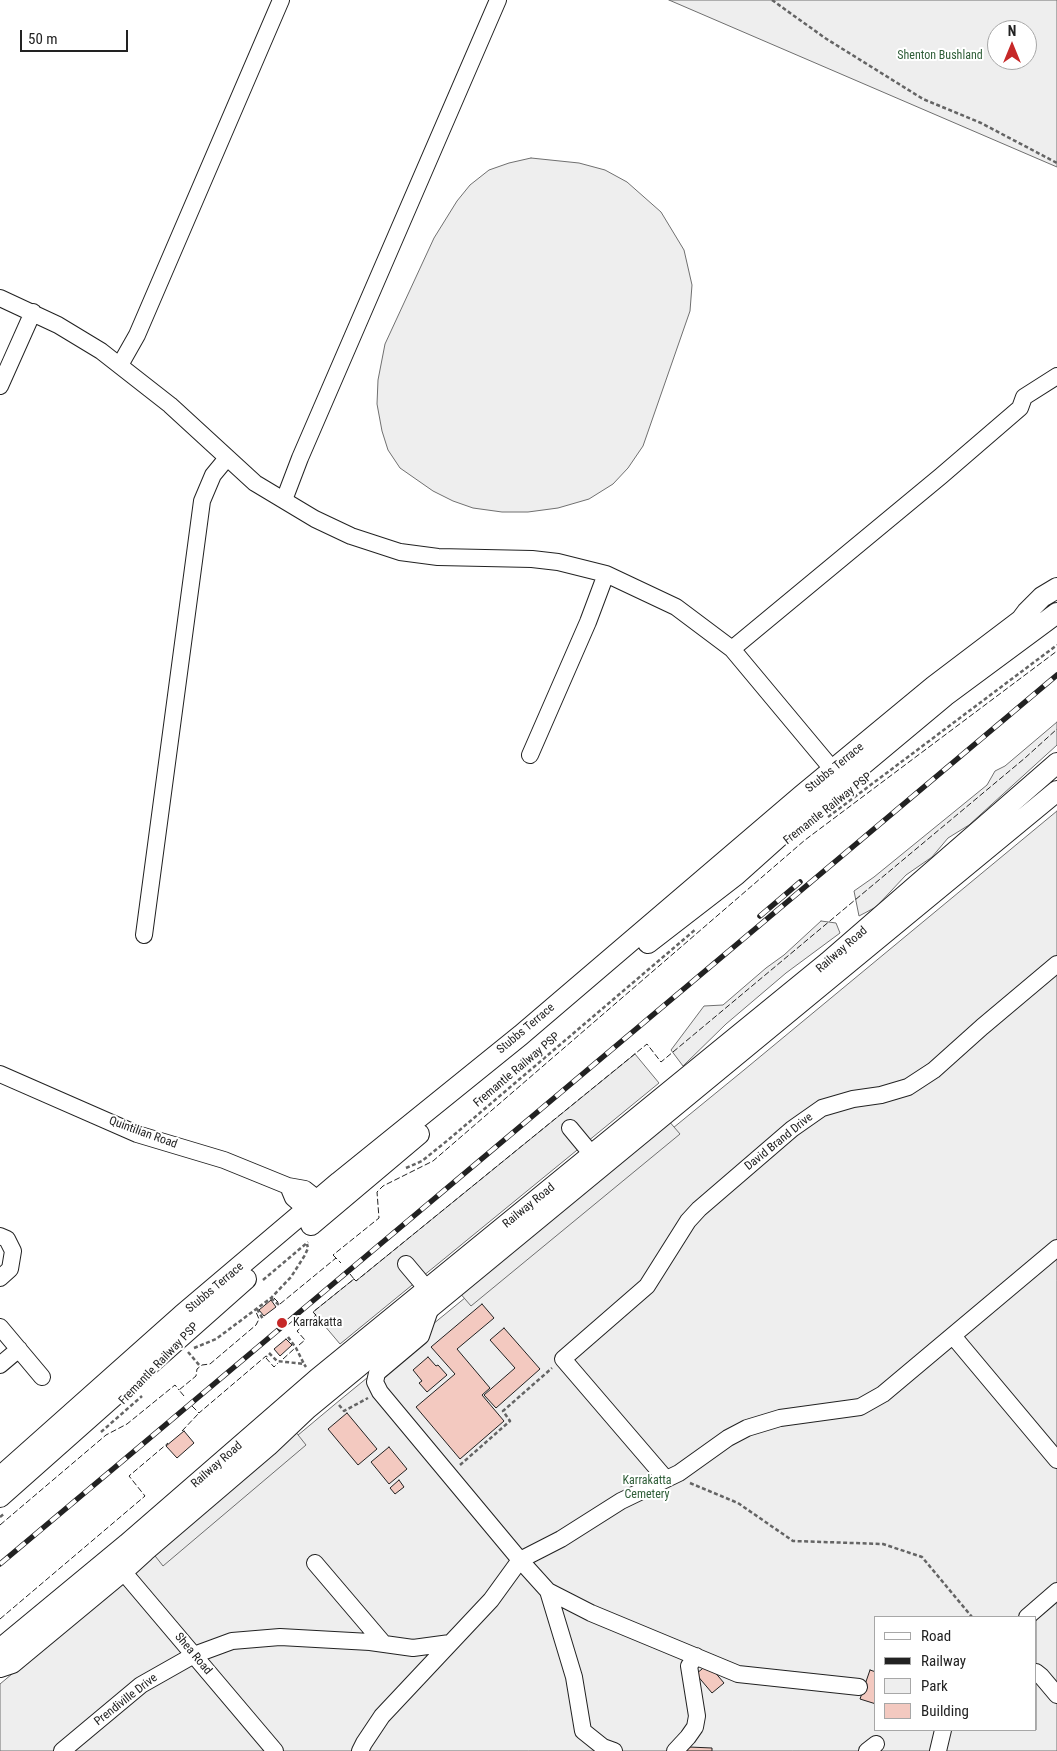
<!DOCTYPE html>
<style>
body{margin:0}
#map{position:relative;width:1057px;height:1751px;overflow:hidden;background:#fff;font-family:"Roboto Condensed",sans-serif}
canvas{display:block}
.legend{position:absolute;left:874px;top:1616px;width:162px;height:115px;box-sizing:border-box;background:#fff;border:1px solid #a7a7a7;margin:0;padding:6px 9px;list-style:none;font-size:15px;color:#222}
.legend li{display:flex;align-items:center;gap:10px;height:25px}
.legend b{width:25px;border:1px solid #a7a7a7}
.north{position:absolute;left:987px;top:20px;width:50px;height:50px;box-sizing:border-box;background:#fff;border:1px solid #a7a7a7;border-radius:50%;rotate:0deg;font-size:14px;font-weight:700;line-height:20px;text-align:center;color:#222}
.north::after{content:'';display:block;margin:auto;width:18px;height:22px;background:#c62828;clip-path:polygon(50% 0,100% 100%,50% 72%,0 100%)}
.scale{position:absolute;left:20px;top:30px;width:108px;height:22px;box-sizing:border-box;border:2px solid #222;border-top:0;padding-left:6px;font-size:15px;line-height:18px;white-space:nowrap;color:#222;-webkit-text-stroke:4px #fff;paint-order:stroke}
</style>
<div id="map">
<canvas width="1057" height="1751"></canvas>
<ul class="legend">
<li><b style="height:6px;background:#fff"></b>Road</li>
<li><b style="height:6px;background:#222"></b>Railway</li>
<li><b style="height:14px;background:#eee"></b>Park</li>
<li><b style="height:14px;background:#f3c9c0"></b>Building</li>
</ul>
<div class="north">N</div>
<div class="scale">50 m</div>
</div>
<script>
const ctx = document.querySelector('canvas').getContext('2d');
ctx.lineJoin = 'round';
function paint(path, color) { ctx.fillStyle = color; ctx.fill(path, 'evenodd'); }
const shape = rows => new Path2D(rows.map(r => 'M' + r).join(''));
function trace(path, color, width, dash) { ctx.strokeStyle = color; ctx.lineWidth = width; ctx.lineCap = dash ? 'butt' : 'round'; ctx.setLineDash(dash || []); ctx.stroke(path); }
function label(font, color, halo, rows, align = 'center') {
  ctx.font = font + ' "Roboto Condensed",sans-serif'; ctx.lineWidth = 4; ctx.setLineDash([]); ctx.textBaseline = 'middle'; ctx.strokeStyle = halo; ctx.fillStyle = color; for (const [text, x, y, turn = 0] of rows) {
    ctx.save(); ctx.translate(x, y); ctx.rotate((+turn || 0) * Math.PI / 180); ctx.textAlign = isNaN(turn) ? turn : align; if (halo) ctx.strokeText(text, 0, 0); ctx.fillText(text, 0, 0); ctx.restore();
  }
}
const green = shape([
 [669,0,1057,0,1057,167,669,0],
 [997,30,1027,30,1027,60,997,60,997,30],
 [531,158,579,163,605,170,627,182,661,212,684,250,692,285,690,311,643,446,628,468,613,484,589,499,558,508,528,512,502,512,473,508,453,501,433,491,400,468,388,450,382,431,377,404,378,380,385,344,434,238,457,201,470,185,489,170,509,163,531,158],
 [1057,722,1057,745,969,825,948,838,932,857,906,875,876,907,859,916,854,891,874,877,987,785,995,771,1005,766,1057,722],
 [1057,811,1057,1751,0,1751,0,1684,340,1400,744,1070,1057,811],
 [876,1617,1036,1617,1036,1730,876,1730,876,1617],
 [821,921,836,923,840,933,786,973,726,1024,683,1066,671,1050,704,1006,723,1005,766,968,784,955,821,921]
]);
const parking = shape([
 [635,1054,659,1083,340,1344,313,1312,354,1279,356,1281,635,1054],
 [668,1120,680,1134,471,1306,459,1292,668,1120],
 [295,1431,306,1445,163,1566,152,1552,295,1431]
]);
const building = shape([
 [271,1300,276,1307,264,1316,259,1310,271,1300],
 [482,1304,494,1318,457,1349,490,1388,482,1395,504,1421,460,1459,416,1407,455,1374,431,1347,482,1304],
 [504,1328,540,1369,496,1408,484,1395,515,1368,490,1340,504,1328],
 [286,1339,292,1345,280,1356,274,1349,286,1339],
 [428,1357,436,1366,438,1365,447,1375,427,1392,419,1383,422,1381,413,1370,428,1357],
 [347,1413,377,1449,358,1465,328,1429,347,1413],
 [184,1431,194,1443,177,1458,166,1446,184,1431],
 [389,1447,407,1469,389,1484,371,1462,389,1447],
 [399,1480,404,1487,395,1494,390,1488,399,1480],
 [708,1664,724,1683,712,1693,696,1674,708,1664],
 [870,1670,876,1672,876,1704,860,1699,870,1670],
 [689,1747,712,1748,712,1751,680,1751,689,1747]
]);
const path = shape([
 [772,0,825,38,923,99,981,123,1057,163],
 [828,817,1057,645],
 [406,1168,422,1161,448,1140,696,929],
 [263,1280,308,1242],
 [271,1298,279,1305],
 [257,1309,263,1319],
 [288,1337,296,1348,304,1364],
 [194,1348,216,1339,271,1298,291,1277,305,1255,308,1248,307,1244],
 [188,1352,200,1366],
 [269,1353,277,1361,304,1364,306,1367],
 [339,1405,344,1411,368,1398],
 [101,1432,142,1396],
 [460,1465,510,1421,503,1411,552,1368],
 [690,1483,738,1503,793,1541,883,1544,922,1557,972,1617],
 [0,1517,5,1513]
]);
const minor = shape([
 [0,298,58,325,101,351,170,405,255,483,315,519,351,536,400,552,438,557,532,559,558,562,606,574,676,607,732,649,833,770],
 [120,365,137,335,281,0],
 [0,386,33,312],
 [284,500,300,458,498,0],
 [732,649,941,476,1020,408,1024,397,1057,376],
 [530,755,588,622,606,574],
 [144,935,202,501,213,475,227,458],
 [0,1074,137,1134,224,1160,288,1186,305,1189,319,1200,326,1209],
 [570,1128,599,1163],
 [288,1186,293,1198,315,1217],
 [0,1236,7,1239,13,1251,10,1269,0,1278],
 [406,1264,427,1289],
 [431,1307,421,1336,377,1373,375,1382,380,1392,520,1560,548,1591,574,1677,583,1731,603,1747,614,1751],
 [0,1327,42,1377],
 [953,1336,1057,1460],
 [0,1365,19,1349],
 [666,1479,563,1359,647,1286,688,1221,699,1209,792,1129,822,1108,853,1099,881,1095,908,1087,934,1070,982,1027,1057,964],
 [115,1562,275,1751],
 [315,1563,384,1644],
 [548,1591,591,1613,738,1674,859,1687],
 [1027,1617,1057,1591],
 [1036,1672,1041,1676,1057,1695],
 [62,1751,141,1685,194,1655,232,1641,280,1637,370,1642,413,1648,450,1643],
 [360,1751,364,1743,382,1716,491,1600,520,1560,561,1539,621,1501,679,1473,728,1438,747,1428,780,1418,860,1407,883,1394,1057,1248],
 [675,1751,688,1737,695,1727,697,1716,689,1666,696,1656],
 [867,1751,876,1744],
 [938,1751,943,1730]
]);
const major = shape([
 [648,943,736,875,812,807,945,696,1057,613],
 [311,1225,419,1134],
 [0,1477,182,1315,339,1182,521,1035,802,795,934,686,1021,620,1027,612,1042,597,1057,588],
 [0,1497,246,1279],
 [0,1649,127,1544,317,1379,828,962,1057,763],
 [0,1667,12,1663,123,1571,145,1551,268,1446,307,1409,1057,791]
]);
const rail = shape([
 [760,916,800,882],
 [0,1564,1057,675]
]);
const fence = shape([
 [336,1258,333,1255,379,1218,377,1192,383,1186,433,1161,805,840,1057,651],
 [354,1279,356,1281,647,1044,661,1062,1025,758,1057,729],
 [274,1298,280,1304,336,1258,341,1263],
 [299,1345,305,1340,297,1331,316,1315,313,1312,354,1279,350,1274],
 [283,1359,294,1349],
 [184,1396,179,1390,196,1376,197,1369,202,1365,210,1364,256,1325,259,1319,256,1312],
 [192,1406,199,1413,266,1356,268,1357,266,1358,274,1367,278,1363],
 [182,1431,199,1413],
 [0,1525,106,1435,127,1424,175,1385,179,1390],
 [0,1619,145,1496,129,1476,168,1443]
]);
const markers = [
 [282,1323,6,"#c62828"]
];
const parkNames = [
 ["Shenton Bushland",940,56],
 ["Karrakatta",647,1481],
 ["Cemetery",647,1495]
];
const streetNames = [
 ["Stubbs Terrace",835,768,-39],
 ["Fremantle Railway PSP",828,809,-38],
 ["Railway Road",842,950,-41],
 ["Stubbs Terrace",526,1029,-40],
 ["Fremantle Railway PSP",517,1070,-40],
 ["Quintilian Road",143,1133,20],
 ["David Brand Drive",779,1142,-39],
 ["Railway Road",529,1206,-39],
 ["Stubbs Terrace",215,1288,-40],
 ["Fremantle Railway PSP",159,1364,-46],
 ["Railway Road",217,1465,-41],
 ["Shea Road",193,1654,50],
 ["Prendiville Drive",126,1700,-38]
];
const poiNames = [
 ["Karrakatta",293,1323]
];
paint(green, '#eee');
trace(green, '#6f6f6f', 1);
paint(parking, '#ededed');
trace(parking, '#6f6f6f', 1);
paint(building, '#f3c9c0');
trace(building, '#222', 1);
trace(minor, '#222', 18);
trace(major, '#222', 22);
trace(path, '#646464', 2.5, [4, 2.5]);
trace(minor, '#fff', 16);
trace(major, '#fff', 20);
trace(rail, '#222', 5.5);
trace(rail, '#fff', 4, [11]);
trace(fence, '#222', 1, [6, 2.5]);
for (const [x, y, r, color] of markers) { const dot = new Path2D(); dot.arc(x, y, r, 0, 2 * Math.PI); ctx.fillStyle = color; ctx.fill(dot); trace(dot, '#fff', 2); }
label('12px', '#2f5e38', '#fff', parkNames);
label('12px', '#222', '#fff', streetNames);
label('12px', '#222', '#fff', poiNames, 'left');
</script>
